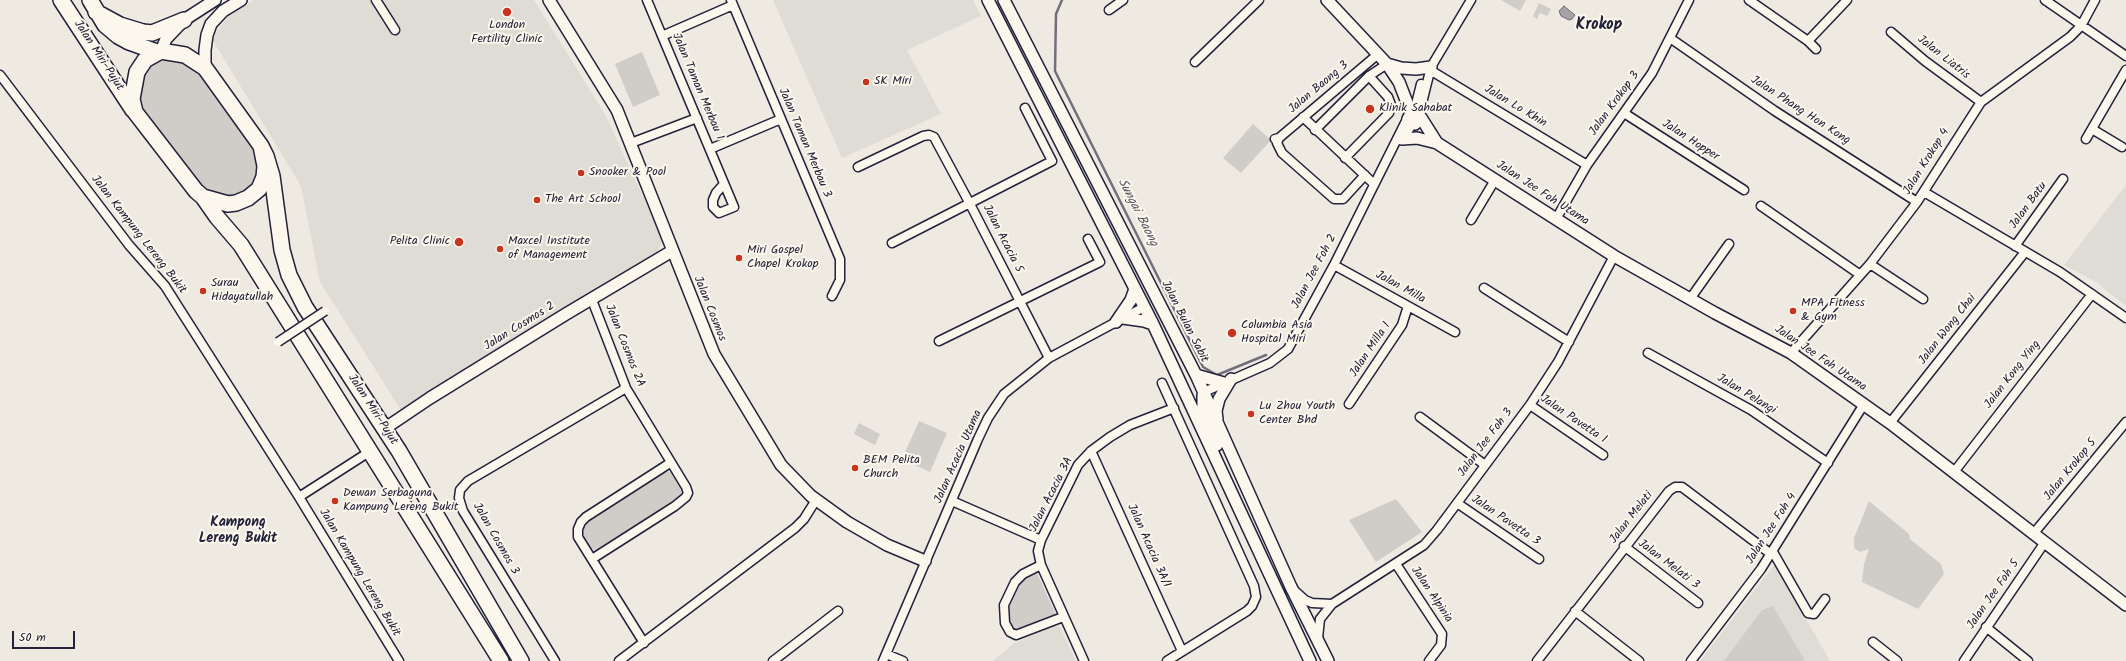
<!DOCTYPE html>
<style>
body{margin:0}
#map{position:relative;width:2126px;height:661px;overflow:hidden;background:#eeeae2;font-family:Kalam,sans-serif}
canvas{display:block}
.scale{position:absolute;left:12px;top:631px;width:63px;height:18px;box-sizing:border-box;border:2px solid #22223b;border-top:0;padding-left:5px;font-size:12px;line-height:14px;white-space:nowrap;color:#22223b;-webkit-text-stroke:3px #fbf7ec;paint-order:stroke}
</style>
<div id="map">
<canvas width="2126" height="661"></canvas>
<div class="scale">50 m</div>
</div>
<script>
const ctx = document.querySelector('canvas').getContext('2d');
ctx.lineJoin = 'round';
function paint(path, color) { ctx.fillStyle = color; ctx.fill(path, 'evenodd'); }
const shape = rows => new Path2D(rows.map(r => 'M' + r).join(''));
function trace(path, color, width, dash) { ctx.strokeStyle = color; ctx.lineWidth = width; ctx.lineCap = dash ? 'butt' : 'round'; ctx.setLineDash(dash || []); ctx.stroke(path); }
function label(font, color, halo, rows, align = 'center') {
  ctx.font = font + ' Kalam,sans-serif'; ctx.lineWidth = 4; ctx.setLineDash([]); ctx.textBaseline = 'middle'; ctx.strokeStyle = halo; ctx.fillStyle = color; for (const [text, x, y, turn = 0] of rows) {
    ctx.save(); ctx.translate(x, y); ctx.rotate((+turn || 0) * Math.PI / 180); ctx.textAlign = isNaN(turn) ? turn : align; if (halo) ctx.strokeText(text, 0, 0); ctx.fillText(text, 0, 0); ctx.restore();
  }
}
const built = shape([
 [254,0,534,0,605,114,663,240,657,253,401,410,320,282,301,186,212,39,229,15],
 [773,0,973,0,981,16,907,50,941,114,842,158],
 [2126,185,2126,306,2096,282,2064,265],
 [1775,564,1830,661,1700,661],
 [1053,626,1060,627,1076,661,993,661,1013,644]
]);
const green = shape([
 [1501,0,1526,0,1520,11],
 [1539,3,1551,9,1547,16,1540,13,1537,19,1533,16],
 [642,52,660,95,633,107,615,64],
 [163,59,183,60,200,74,253,148,260,170,256,186,226,201,205,191,143,112,140,105,138,79,154,61],
 [1253,124,1271,140,1241,173,1223,158],
 [919,421,947,433,930,472,902,459],
 [859,423,880,434,875,445,854,434],
 [664,472,671,472,676,476,685,491,681,500,598,550,591,549,580,534,582,525,588,518],
 [1396,499,1422,532,1376,562,1349,520],
 [1869,501,1909,534,1910,539,1941,564,1944,574,1918,609,1862,582,1864,564,1869,549,1860,552,1854,548,1854,538],
 [1037,573,1056,615,1013,632,1006,618,1006,607,1020,580],
 [1773,606,1805,661,1724,661,1762,610]
]);
const water = shape([
 [1564,6,1575,15,1572,19,1569,20,1561,16,1559,11,1564,6]
]);
const stream = shape([
 [1062,0,1056,14,1055,71,1203,367,1217,375,1266,355]
]);
const street = shape([
 [376,0,395,30],
 [647,0,734,207,719,213,713,207,713,200,716,193,724,184],
 [731,0,840,259,840,280,832,296],
 [1749,0,1808,41,1847,0],
 [2045,0,2126,56],
 [1109,10,1123,0],
 [1891,32,1925,61,1981,102],
 [662,36,733,5],
 [1670,38,1775,111,1917,202],
 [1808,41,1816,49],
 [1195,62,1259,0],
 [1430,70,1587,165],
 [0,75,129,245,165,286,299,497,399,661],
 [1414,112,1421,84],
 [1624,113,1744,190],
 [1419,115,1431,67,1471,0],
 [1303,117,1374,184],
 [2092,129,2122,147],
 [1315,130,1369,76,1387,64],
 [1279,138,1277,143,1282,153,1334,199,1343,199,1365,175],
 [1275,139,1279,138,1377,55],
 [2086,139,2126,70],
 [1399,140,1408,131,1412,124],
 [631,143,697,118],
 [710,149,781,119],
 [1345,158,1389,113,1391,105,1388,97,1369,76],
 [858,167,923,136,929,135,934,137,970,204,1049,358],
 [1924,192,2060,272,2126,318],
 [1761,206,1859,274],
 [1556,219,1587,165,1652,73,1689,0],
 [1471,220,1495,180],
 [892,243,1052,161,1025,108],
 [2015,246,2063,179],
 [1870,264,1923,299],
 [1334,265,1455,332],
 [1484,288,1569,342],
 [1690,299,1729,244],
 [939,341,1100,262,1088,239],
 [1648,353,1751,410,1828,463],
 [1791,353,1870,264,1917,202,1981,102,2070,37,2081,26,2095,0],
 [1162,383,1254,586,1256,597,1252,606,1247,611,1167,661],
 [1204,392,1270,363,1288,349,1334,265,1408,117],
 [1349,404,1402,325,1408,306],
 [1530,405,1603,455],
 [1420,417,1485,465],
 [1890,423,2025,252],
 [1091,451,1182,651],
 [1954,472,2092,294],
 [299,497,369,452],
 [952,501,1041,540],
 [1457,503,1539,559],
 [2034,533,2126,422],
 [1624,546,1698,603],
 [1773,552,1808,613,1814,614,1825,599],
 [592,559,675,506,686,497,688,493,686,487,626,388,592,300],
 [1396,564,1442,634,1441,645,1429,661],
 [1041,565,1023,574,1015,582,1004,605,1005,623,1010,632,1016,635,1063,617],
 [1295,591,1305,600,1312,603,1332,604],
 [1575,611,1639,661],
 [1986,627,2028,661],
 [1318,638,1320,619,1332,604,1424,545,1437,530,1530,405,1558,362,1614,256],
 [1873,642,1897,661],
 [644,643,578,537,578,529,581,522,586,517,670,463],
 [886,654,903,661],
 [555,661,463,511,459,498,460,490,468,481,626,388],
 [619,661,795,528,804,519,816,500],
 [773,661,838,611],
 [883,661,978,439,988,418,1004,394,1049,358,1144,307],
 [1084,661,1041,565,1038,551,1041,540,1078,465,1091,451,1110,437,1130,425,1174,408],
 [1537,661,1669,491,1675,487,1682,487,1771,554],
 [1691,661,1761,569,1864,404],
 [1964,661,2045,542]
]);
const secondary = shape([
 [549,0,617,110,714,354,781,465,811,496,847,522,887,545,925,561],
 [988,0,1153,324,1310,661],
 [1004,0,1196,375,1291,587,1328,661],
 [1327,0,1387,64,1399,82,1411,113],
 [161,51,166,39,184,20,215,0],
 [1387,64,1401,68,1416,69,1431,67],
 [205,68,205,50,207,35,211,24,223,11,241,0],
 [1420,118,1415,124,1411,123,1408,119,1411,113,1418,113,1437,143],
 [1402,139,1417,138,1437,143],
 [1437,143,1614,256,1715,313,1791,353,1890,423,2126,605],
 [1123,318,1144,321,1153,324],
 [1116,322,1131,300,1135,289],
 [1196,375,1224,383],
 [1203,395,1203,414,1217,445],
 [1217,419,1216,411,1219,399,1231,379],
 [384,429,430,398,566,314,672,251]
]);
const highway = shape([
 [61,0,133,110],
 [90,0,105,25,118,36,129,42,157,52],
 [96,12,120,25,143,32,152,33,184,20],
 [161,51,185,55,205,68,261,146,265,166,264,177,259,189,248,198,236,203,228,204,203,197,196,191,135,112,132,99,137,72,145,60,161,51],
 [261,146,266,156,272,176,282,250,289,275,305,307,399,451,521,661],
 [203,197,217,217,241,245,501,661]
]);
const streetBridge = shape([
 [278,342,325,311]
]);
const markers = [
 [507,12,5,"#c8321e"],
 [866,82,4,"#c8321e"],
 [1370,109,5,"#c8321e"],
 [581,173,4,"#c8321e"],
 [537,200,4,"#c8321e"],
 [459,242,5,"#c8321e"],
 [500,249,4,"#c8321e"],
 [739,258,4,"#c8321e"],
 [203,291,4,"#c8321e"],
 [1793,311,4,"#c8321e"],
 [1232,333,5,"#c8321e"],
 [1251,414,4,"#c8321e"],
 [855,468,4,"#c8321e"],
 [335,501,4,"#c8321e"]
];
const poiNames = [
 ["London",507,26,"center"],
 ["Fertility Clinic",507,40,"center"],
 ["SK Miri",874,82],
 ["Klinik Sahabat",1379,109],
 ["Snooker & Pool",589,173],
 ["The Art School",545,200],
 ["Pelita Clinic",450,242,"right"],
 ["Maxcel Institute",508,242],
 ["of Management",508,256],
 ["Miri Gospel",747,251],
 ["Chapel Krokop",747,265],
 ["Surau",211,284],
 ["Hidayatullah",211,298],
 ["MPA Fitness",1801,304],
 ["& Gym",1801,318],
 ["Columbia Asia",1241,326],
 ["Hospital Miri",1241,340],
 ["Lu Zhou Youth",1259,407],
 ["Center Bhd",1259,421],
 ["BEM Pelita",863,461],
 ["Church",863,475],
 ["Dewan Serbaguna",343,494],
 ["Kampung Lereng Bukit",343,508]
];
const streetNames = [
 ["Jalan Miri-Pujut",98,56,57],
 ["Jalan Liatris",1943,58,38],
 ["Jalan Taman Merbau 1",697,87,67],
 ["Jalan Baong 3",1319,88,-40],
 ["Jalan Krokop 3",1615,104,-54],
 ["Jalan Lo Khin",1515,107,31],
 ["Jalan Phang Hon Kong",1800,111,33],
 ["Jalan Hopper",1690,141,33],
 ["Jalan Taman Merbau 3",804,143,67],
 ["Jalan Krokop 4",1927,162,-58],
 ["Jalan Jee Foh Utama",1542,194,33],
 ["Jalan Batu",2029,206,-54],
 ["Jalan Kampung Lereng Bukit",138,235,52],
 ["Jalan Acacia 5",1002,239,63],
 ["Jalan Jee Foh 2",1315,272,-62],
 ["Jalan Milla",1400,288,29],
 ["Jalan Cosmos",709,309,68],
 ["Jalan Bulan Sabit",1184,322,63],
 ["Jalan Cosmos 2",520,327,-32],
 ["Jalan Wong Chai",1948,330,-52],
 ["Jalan Cosmos 2A",624,346,68],
 ["Jalan Milla 1",1371,350,-56],
 ["Jalan Jee Foh Utama",1820,359,34],
 ["Jalan Kong Ying",2013,375,-52],
 ["Jalan Pelangi",1746,395,31],
 ["Jalan Miri-Pujut",372,410,57],
 ["Jalan Pavetta 1",1573,420,34],
 ["Jalan Jee Foh 3",1486,443,-53],
 ["Jalan Acacia Utama",959,457,-66],
 ["Jalan Krokop 5",2071,470,-51],
 ["Jalan Acacia 3A",1052,495,-63],
 ["Jalan Melati",1632,518,-52],
 ["Jalan Pavetta 3",1505,521,34],
 ["Jalan Jee Foh 4",1772,529,-57],
 ["Jalan Cosmos 3",495,539,60],
 ["Jalan Acacia 3A/1",1148,546,66],
 ["Jalan Melati 3",1668,565,37],
 ["Jalan Kampung Lereng Bukit",359,573,59],
 ["Jalan Alpinia",1431,595,56],
 ["Jalan Jee Foh 5",1994,595,-55]
];
const waterNames = [
 ["Sungai Baong",1137,213,63]
];
const quarterNames = [
 ["Kampong",238,524],
 ["Lereng Bukit",238,540]
];
const districtNames = [
 ["Krokop",1599,26]
];
paint(built, '#dfdbd5');
paint(green, '#d0cdc9');
paint(water, '#a6a3a7');
trace(water, '#716f7c', 1);
trace(stream, '#716f7c', 2.5);
trace(street, '#22223b', 11);
trace(secondary, '#22223b', 14);
trace(highway, '#22223b', 18);
trace(street, '#fbf7ec', 8);
trace(secondary, '#fbf7ec', 11);
trace(highway, '#fbf7ec', 15);
trace(streetBridge, '#22223b', 11, []);
trace(streetBridge, '#fbf7ec', 8);
for (const [x, y, r, color] of markers) { const dot = new Path2D(); dot.arc(x, y, r, 0, 2 * Math.PI); ctx.fillStyle = color; ctx.fill(dot); trace(dot, '#fbf7ec', 1.5); }
label('12px', '#22223b', '#fbf7ec', poiNames, 'left');
label('12px', '#22223b', '#fbf7ec', streetNames);
label('italic 13px', '#575666', '#fbf7ec', waterNames);
label('bold 14px', '#22223b', '#fbf7ec', quarterNames);
label('bold 16px', '#22223b', '#fbf7ec', districtNames);
</script>
